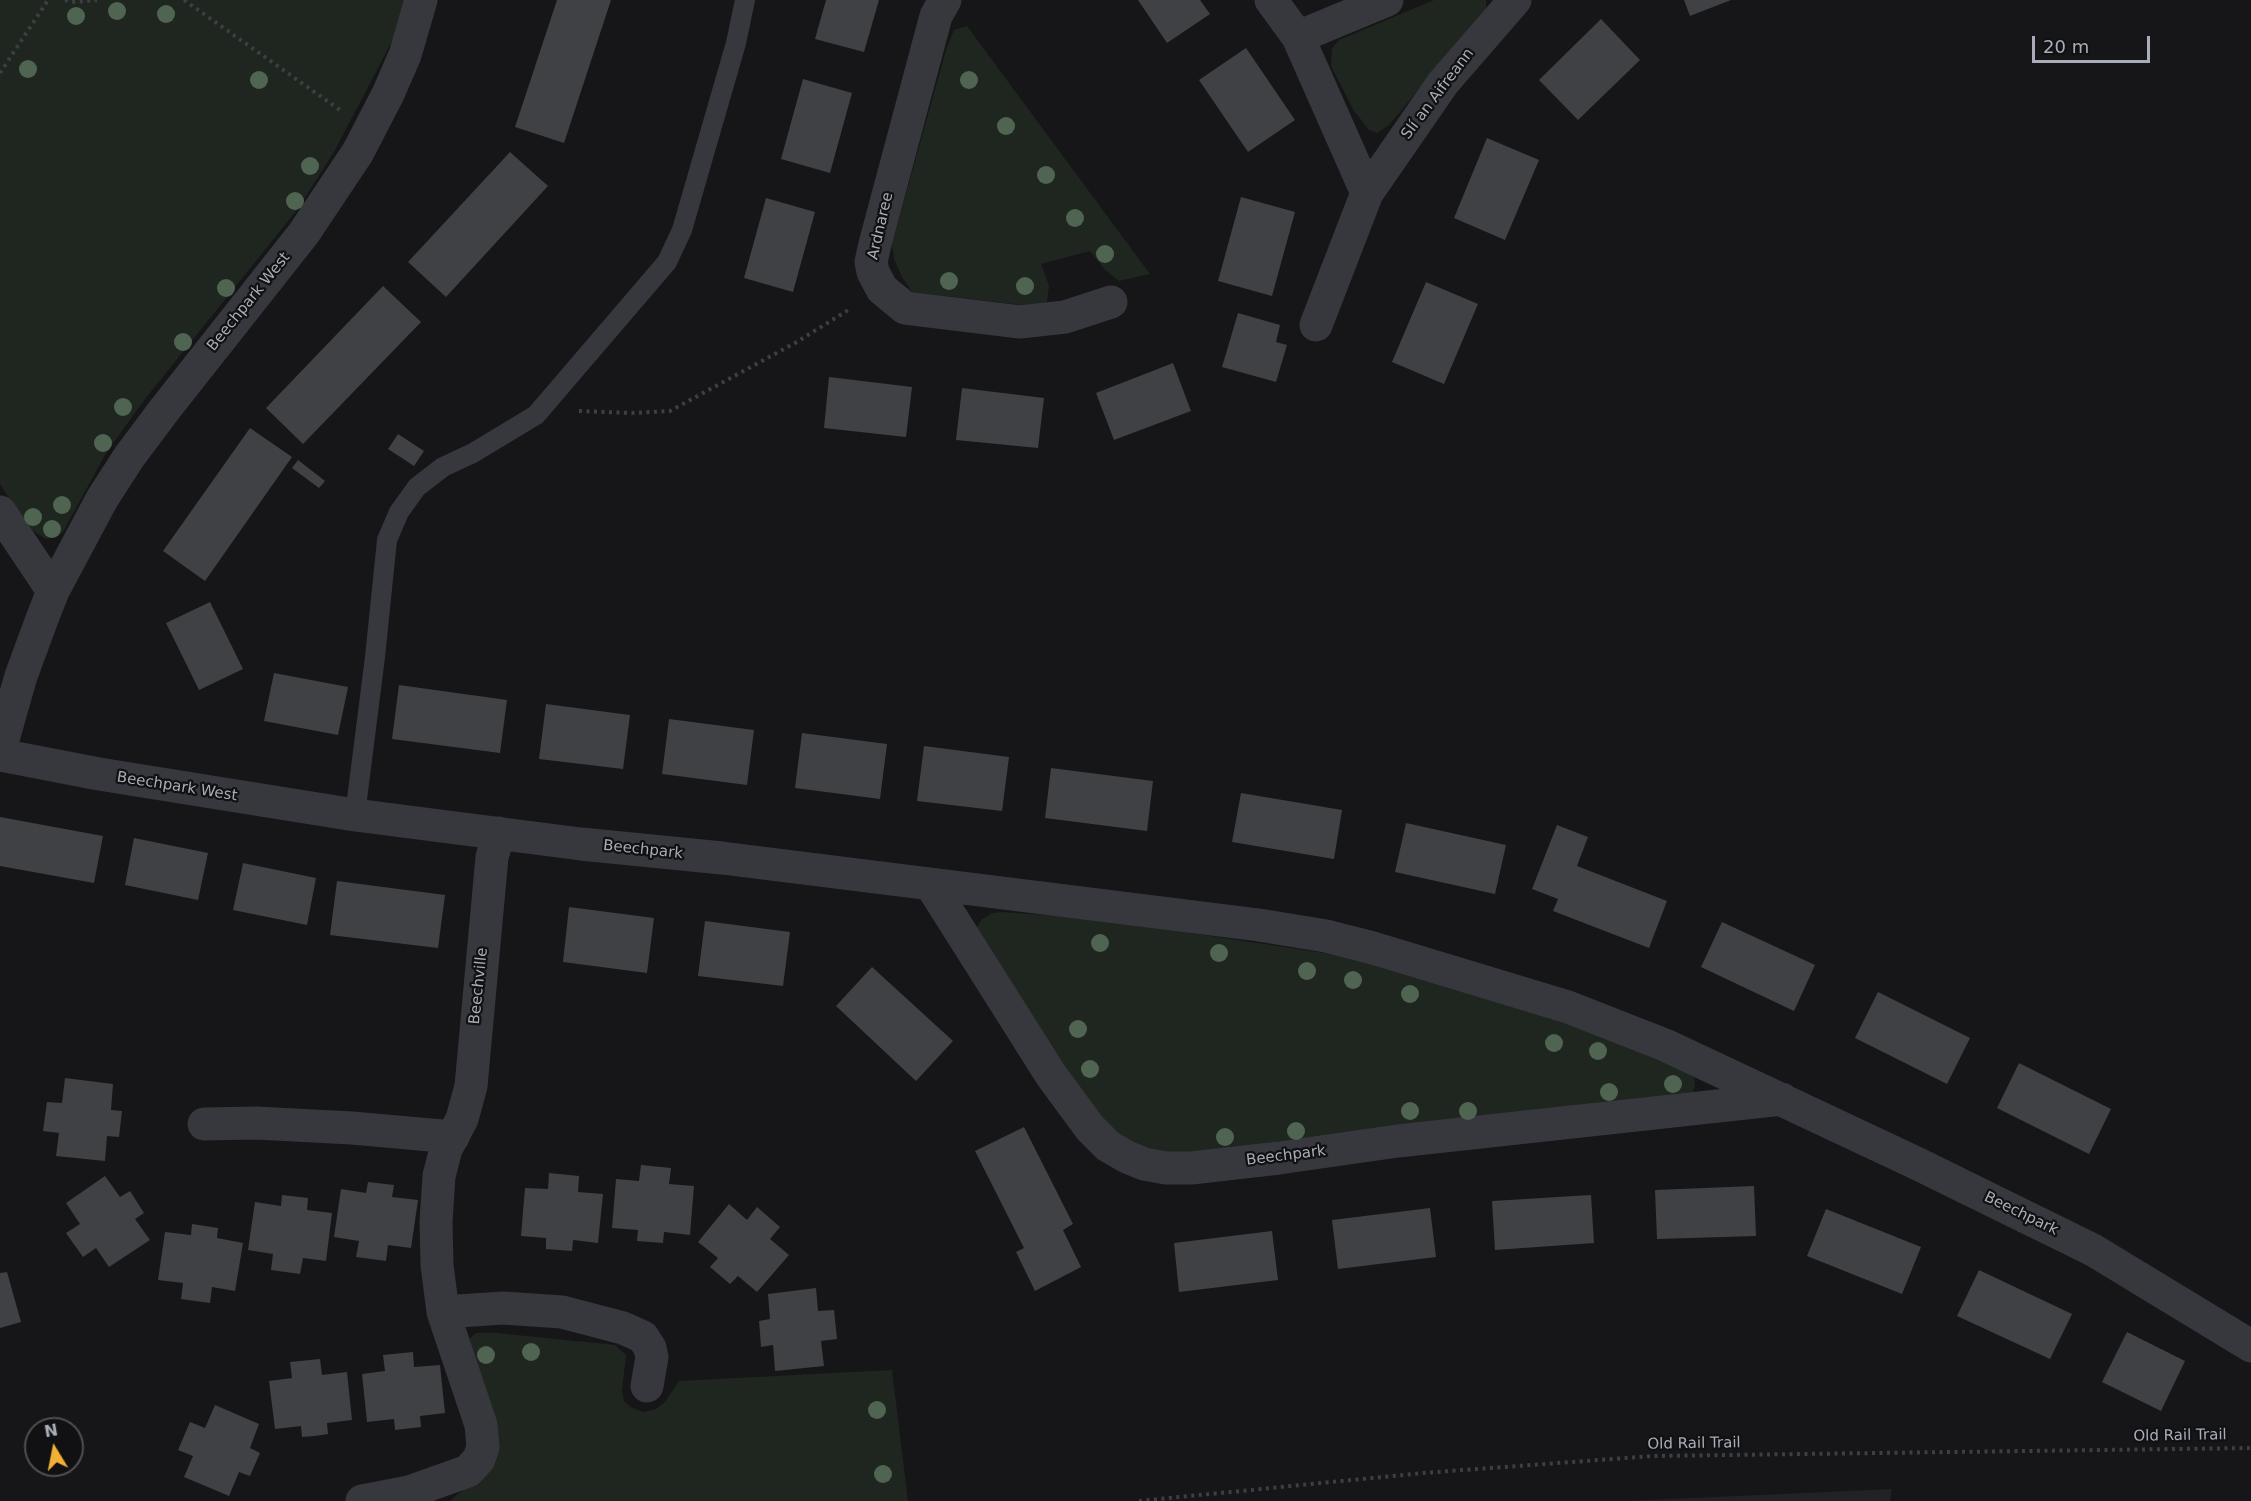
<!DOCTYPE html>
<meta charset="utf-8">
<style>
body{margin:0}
#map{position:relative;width:2251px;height:1501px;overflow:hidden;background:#161618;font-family:"DejaVu Sans",sans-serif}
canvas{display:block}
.north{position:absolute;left:24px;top:1417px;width:60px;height:60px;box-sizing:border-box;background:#111113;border:2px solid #4d4f55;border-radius:50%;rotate:350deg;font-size:16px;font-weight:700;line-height:24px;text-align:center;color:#a8adb8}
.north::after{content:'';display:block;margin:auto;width:21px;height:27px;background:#f2b134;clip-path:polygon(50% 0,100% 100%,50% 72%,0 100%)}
.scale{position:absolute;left:2032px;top:36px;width:118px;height:27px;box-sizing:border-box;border:3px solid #a8adb8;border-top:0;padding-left:8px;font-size:18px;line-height:21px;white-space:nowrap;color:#a8adb8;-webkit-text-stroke:4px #111113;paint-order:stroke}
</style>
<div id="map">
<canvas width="2251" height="1501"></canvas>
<div class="north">N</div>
<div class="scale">20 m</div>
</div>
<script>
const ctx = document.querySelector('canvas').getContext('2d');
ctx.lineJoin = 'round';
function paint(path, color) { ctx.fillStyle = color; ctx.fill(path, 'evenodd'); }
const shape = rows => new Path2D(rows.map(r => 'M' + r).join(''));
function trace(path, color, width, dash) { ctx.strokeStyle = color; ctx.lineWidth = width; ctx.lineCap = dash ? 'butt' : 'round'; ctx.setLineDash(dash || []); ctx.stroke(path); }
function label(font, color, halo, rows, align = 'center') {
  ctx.font = font + ' "DejaVu Sans",sans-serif'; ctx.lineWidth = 4.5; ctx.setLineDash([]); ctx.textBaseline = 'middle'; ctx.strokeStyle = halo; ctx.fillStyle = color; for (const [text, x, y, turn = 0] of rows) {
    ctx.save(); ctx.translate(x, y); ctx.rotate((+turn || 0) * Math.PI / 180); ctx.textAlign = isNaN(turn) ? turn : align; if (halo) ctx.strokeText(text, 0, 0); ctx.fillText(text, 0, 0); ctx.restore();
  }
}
const built = shape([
 [1892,1489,1890,1501,1625,1501]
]);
const green = shape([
 [0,0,405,0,394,37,376,72,334,152,297,210,145,399,106,453,63,532,57,537,46,539,27,527,0,484],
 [1434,0,1486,0,1486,9,1389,125,1377,133,1369,130,1354,111,1331,66,1332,49,1339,40],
 [967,26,1150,274,1119,281,1105,270,1090,251,1041,264,1049,286,1047,302,1039,307,912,292,902,277,894,259,892,244,946,50,954,30],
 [1002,912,1074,917,1184,932,1331,954,1373,964,1593,1031,1684,1066,1694,1077,1695,1087,1692,1093,1682,1094,1188,1152,1154,1152,1124,1139,1091,1111,978,936,977,927,981,920,992,913],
 [476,1333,497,1333,615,1345,626,1355,622,1391,624,1401,632,1408,644,1412,656,1409,665,1402,679,1381,892,1370,908,1501,450,1501,466,1487,468,1340]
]);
const building = shape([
 [557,0,611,0,564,143,515,127],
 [826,0,879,0,864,52,815,39],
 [1138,0,1200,0,1210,14,1167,43],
 [1684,0,1731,0,1690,16],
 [1601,19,1640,60,1578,120,1539,80],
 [1246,48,1295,120,1248,152,1199,80],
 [803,79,852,93,830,173,781,159],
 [1487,138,1539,160,1505,240,1454,218],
 [510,152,548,186,446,297,408,262],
 [1241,197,1295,212,1272,296,1218,281],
 [766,198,815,212,793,292,744,278],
 [1426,282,1478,304,1444,384,1392,362],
 [383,286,421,322,303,444,266,408],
 [1238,313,1280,325,1276,342,1287,345,1276,382,1222,367],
 [1173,363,1191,411,1114,440,1096,393],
 [829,377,912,387,906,437,824,428],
 [962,388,1044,398,1038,448,956,440],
 [250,428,292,457,205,581,163,551],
 [398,434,424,451,414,466,388,449],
 [298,460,325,481,319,488,292,468],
 [210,602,243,669,199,690,166,623],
 [274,673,348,687,338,735,264,721],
 [399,685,507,700,500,753,392,739],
 [546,704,630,715,623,769,539,759],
 [669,719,754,730,747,785,662,774],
 [802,733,887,744,880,799,795,788],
 [924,746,1009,757,1002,811,917,801],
 [1051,768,1153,781,1147,831,1045,818],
 [1241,793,1342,810,1334,859,1232,842],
 [0,817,103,836,94,883,0,866],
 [1406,823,1506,845,1495,894,1395,872],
 [1557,825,1588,837,1577,866,1667,901,1649,948,1553,911,1558,899,1532,889],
 [134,838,208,853,198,900,125,885],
 [243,863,316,878,307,925,233,910],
 [337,881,445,895,438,948,330,935],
 [569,907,654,918,647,973,563,962],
 [705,921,790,932,783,986,698,976],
 [1722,922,1815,965,1794,1011,1701,967],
 [872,967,953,1041,916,1081,836,1006],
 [1878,992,1970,1038,1947,1084,1855,1038],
 [2019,1063,2111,1109,2089,1154,1997,1108],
 [65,1078,113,1084,111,1110,122,1111,119,1137,107,1136,105,1161,56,1156,59,1133,43,1131,47,1102,62,1103],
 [1024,1127,1073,1224,1063,1230,1081,1267,1035,1291,1016,1252,1024,1248,975,1151],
 [641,1165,671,1168,669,1184,694,1186,690,1235,664,1232,663,1243,637,1241,638,1230,612,1228,616,1179,639,1181],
 [549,1173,579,1176,578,1192,603,1194,598,1243,573,1240,572,1251,546,1249,546,1238,521,1236,525,1188,548,1189],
 [105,1176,120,1197,130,1191,144,1213,135,1219,150,1240,109,1267,96,1248,83,1257,66,1233,80,1224,66,1203],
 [368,1182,394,1185,392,1197,418,1200,411,1248,388,1245,386,1261,356,1257,359,1241,334,1237,341,1189,366,1193],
 [1754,1186,1756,1236,1657,1239,1655,1190],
 [282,1195,308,1198,307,1210,332,1213,326,1261,303,1258,300,1274,271,1270,273,1254,248,1250,255,1202,281,1206],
 [1591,1195,1594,1243,1495,1250,1492,1201],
 [729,1204,747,1220,757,1207,780,1227,770,1239,789,1255,757,1292,738,1276,730,1284,710,1267,718,1258,698,1242],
 [1430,1208,1436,1257,1338,1269,1332,1220],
 [1826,1209,1921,1247,1902,1294,1807,1256],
 [192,1224,218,1228,217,1238,243,1243,235,1291,212,1287,210,1303,181,1299,183,1283,158,1280,165,1232,191,1235],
 [1272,1231,1278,1280,1179,1292,1174,1243],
 [1979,1270,2072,1314,2050,1359,1957,1316],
 [7,1272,21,1322,0,1328,0,1273],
 [816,1288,818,1311,834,1310,837,1339,821,1341,824,1366,775,1371,773,1345,761,1347,760,1333,759,1321,770,1319,768,1294],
 [2127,1332,2185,1361,2161,1411,2102,1382],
 [413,1352,414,1367,440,1365,445,1413,420,1416,421,1427,395,1430,394,1419,367,1422,362,1374,385,1371,383,1355],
 [320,1359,322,1375,347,1372,352,1420,327,1423,328,1434,315,1436,302,1437,301,1426,275,1429,269,1381,292,1378,290,1362],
 [215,1405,259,1424,250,1448,260,1453,250,1476,239,1472,229,1496,184,1477,193,1456,178,1450,190,1422,205,1428]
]);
const path = shape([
 [65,0,72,2,97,0],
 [184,0,340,110],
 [0,73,48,0],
 [579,411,632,413,670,411,795,343,850,309],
 [1139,1501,1423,1473,1653,1456,2251,1448]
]);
const lane = shape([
 [355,815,375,657,387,540,399,512,417,487,443,467,473,453,536,415,667,262,682,230,736,43,745,0]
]);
const street = shape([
 [945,0,936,16,875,244,871,262,873,272,882,289,905,308,1020,322,1065,317,1111,302],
 [1271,0,1298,37,1367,193,1316,325],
 [1298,37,1387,0],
 [1367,193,1443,83,1515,0],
 [0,512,53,591],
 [0,750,21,676,42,619,53,591,102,499,129,457,165,409,304,233,358,152,388,94,405,55,421,0],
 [0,755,99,774,355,815,581,844,722,858,1259,925,1326,936,1373,948,1568,1007,1665,1045,1916,1163,2093,1250,2251,1346],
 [931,885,1051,1075,1090,1128,1108,1146,1127,1157,1144,1164,1166,1168,1191,1168,1279,1158,1398,1141,1782,1099],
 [204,1124,256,1123,352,1128,453,1137],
 [443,1312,503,1308,562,1312,623,1328,643,1337,650,1348,652,1357,647,1386],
 [362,1501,409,1492,468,1471,479,1459,483,1447,481,1425,443,1312,437,1265,436,1222,439,1176,446,1149,462,1119,471,1086,492,857,499,833]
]);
const trees = [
 [117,11],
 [166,14],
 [76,16],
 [28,69],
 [259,80],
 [969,80],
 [1006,126],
 [310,166],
 [1046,175],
 [295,201],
 [1075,218],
 [1105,254],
 [949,281],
 [1025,286],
 [226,288],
 [183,342],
 [123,407],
 [103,443],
 [62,505],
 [33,517],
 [52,529],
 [1100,943],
 [1219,953],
 [1307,971],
 [1353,980],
 [1410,994],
 [1078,1029],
 [1554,1043],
 [1598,1051],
 [1090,1069],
 [1673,1084],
 [1609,1092],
 [1410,1111],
 [1468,1111],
 [1296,1131],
 [1225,1137],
 [531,1352],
 [486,1355],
 [877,1410],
 [883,1474]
];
const streetNames = [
 ["Slí an Aifreann",1438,94,-53],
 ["Ardnaree",881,226,-77],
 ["Beechpark West",249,302,-51],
 ["Beechpark West",177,787,9],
 ["Beechpark",643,850,6],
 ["Beechville",479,986,-84],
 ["Beechpark",1286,1156,-7],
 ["Beechpark",2021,1214,26],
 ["Old Rail Trail",2180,1436,-1],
 ["Old Rail Trail",1694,1444,-1]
];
paint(built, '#222225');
paint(green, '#1e261f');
paint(building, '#404145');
trace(path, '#3d3f44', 4, [3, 4.5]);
trace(lane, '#37383d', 20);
trace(street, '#37383d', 33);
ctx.fillStyle = '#506452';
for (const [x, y] of trees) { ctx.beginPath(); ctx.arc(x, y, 9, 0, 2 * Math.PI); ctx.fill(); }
label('15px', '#a8adb8', '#111113', streetNames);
</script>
